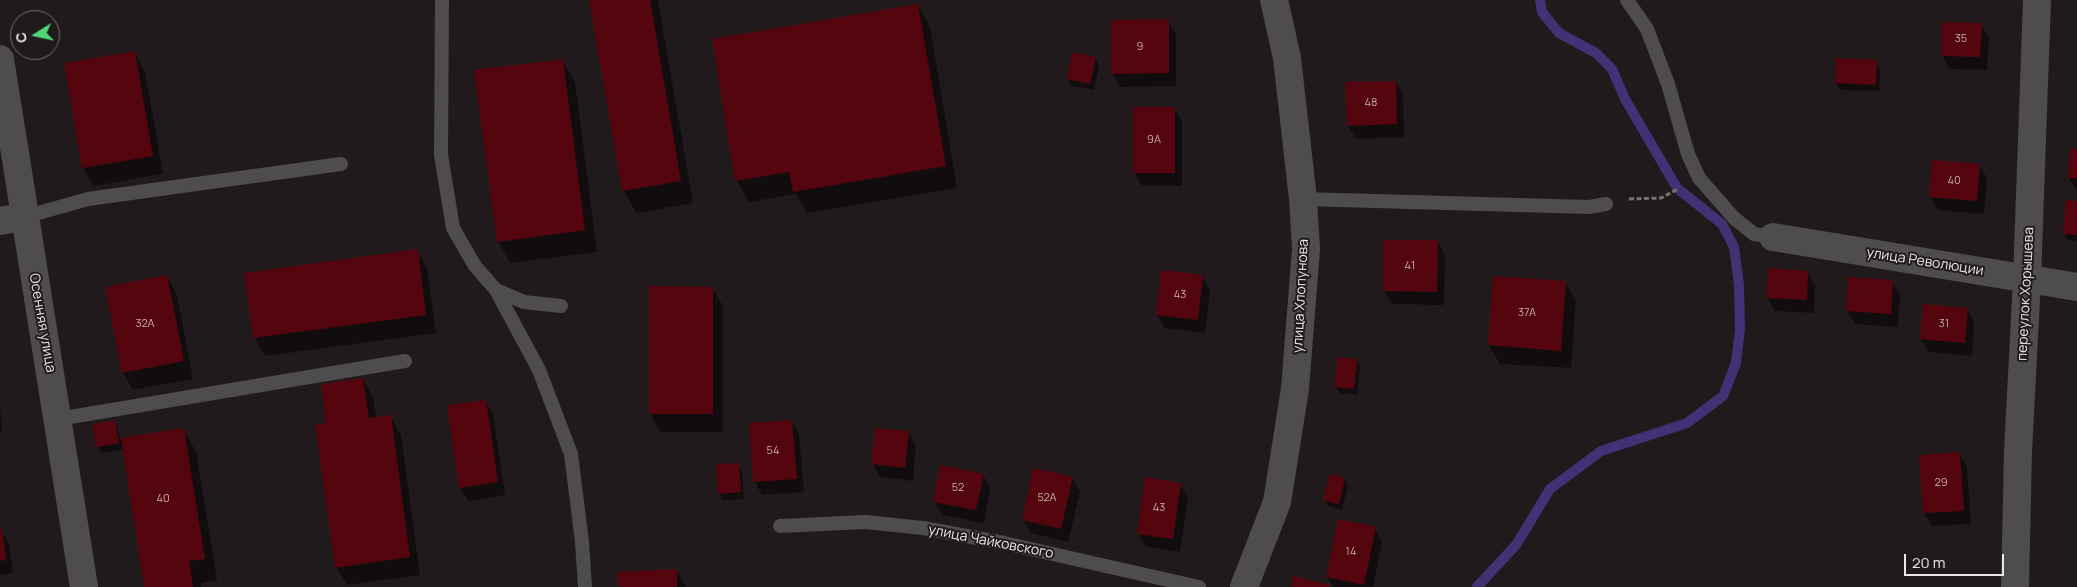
<!DOCTYPE html>
<meta charset="utf-8">
<style>
body{margin:0}
#map{position:relative;width:2077px;height:587px;overflow:hidden;background:#201a1c;font-family:Manrope,sans-serif}
canvas{display:block}
.north{position:absolute;left:10px;top:10px;width:50px;height:50px;box-sizing:border-box;background:#201a1c;border:1px solid #716c6e;border-radius:50%;rotate:260deg;font-size:14px;font-weight:700;line-height:20px;text-align:center;color:#ebe7e8}
.north::after{content:'';display:block;margin:auto;width:18px;height:22px;background:#50d674;clip-path:polygon(50% 0,100% 100%,50% 72%,0 100%)}
.scale{position:absolute;left:1904px;top:554px;width:100px;height:22px;box-sizing:border-box;border:2px solid #ebe7e8;border-top:0;padding-left:6px;font-size:15px;line-height:18px;white-space:nowrap;color:#ebe7e8;-webkit-text-stroke:4px #201a1c;paint-order:stroke}
</style>
<div id="map">
<canvas width="2077" height="587"></canvas>
<div class="north">С</div>
<div class="scale">20 m</div>
</div>
<script>
const ctx = document.querySelector('canvas').getContext('2d');
ctx.lineJoin = 'round';
function paint(path, color) { ctx.fillStyle = color; ctx.fill(path, 'evenodd'); }
const shape = rows => new Path2D(rows.map(r => 'M' + r).join(''));
function trace(path, color, width, dash) { ctx.strokeStyle = color; ctx.lineWidth = width; ctx.lineCap = dash ? 'butt' : 'round'; ctx.setLineDash(dash || []); ctx.stroke(path); }
function label(font, color, halo, rows, align = 'center') {
  ctx.font = font + ' Manrope,sans-serif'; ctx.lineWidth = 4; ctx.setLineDash([]); ctx.textBaseline = 'middle'; ctx.strokeStyle = halo; ctx.fillStyle = color; for (const [text, x, y, turn = 0] of rows) {
    ctx.save(); ctx.translate(x, y); ctx.rotate((+turn || 0) * Math.PI / 180); ctx.textAlign = isNaN(turn) ? turn : align; if (halo) ctx.strokeText(text, 0, 0); ctx.fillText(text, 0, 0); ctx.restore();
  }
}
const shadow = shape([
 [590,0,658,0,693,203,636,213,624,191],
 [918,5,930,27,957,188,807,213,796,194,749,202,737,181],
 [1168,21,1176,34,1176,86,1120,87,1112,74],
 [1981,24,1989,38,1987,70,1950,69,1942,55],
 [134,52,145,71,163,174,94,186,83,168],
 [1095,58,1099,65,1094,90,1072,86,1068,79],
 [562,60,575,82,597,252,510,263,498,241],
 [1876,61,1880,68,1879,91,1840,90,1836,83],
 [1395,82,1403,95,1404,137,1356,139,1348,126],
 [1174,108,1182,121,1182,186,1142,186,1134,172],
 [2077,150,2077,191,2069,178],
 [1979,165,1987,178,1984,214,1938,210,1930,197],
 [2077,202,2077,241,2068,240,2064,233],
 [1437,241,1445,255,1444,305,1392,304,1384,291],
 [417,251,427,269,436,333,265,356,254,337],
 [1807,272,1815,285,1814,313,1775,311,1767,298],
 [167,276,177,295,193,379,133,390,123,372],
 [1202,276,1210,290,1205,333,1165,328,1157,315],
 [1494,277,1565,282,1576,300,1571,368,1500,364,1489,345],
 [1892,282,1900,295,1898,327,1855,324,1847,311],
 [712,288,723,306,723,432,660,432,650,413],
 [1967,309,1974,322,1972,356,1929,352,1921,339],
 [1356,360,1360,367,1357,395,1340,393,1336,387],
 [363,379,373,397,376,418,390,416,401,435,420,575,347,585,336,567,328,424],
 [485,401,493,414,505,495,468,501,460,487],
 [0,405,2,430,0,431],
 [114,421,118,428,120,440,184,430,196,452,217,580,201,583,201,587,146,587,124,449,101,453,98,446],
 [792,421,799,434,804,492,762,495,755,482],
 [908,432,916,445,913,481,880,477,873,464],
 [1959,454,1967,467,1971,524,1932,526,1924,513],
 [738,464,742,471,744,499,723,500,719,494],
 [983,475,990,488,984,523,942,515,934,501],
 [1072,478,1080,492,1068,542,1031,533,1023,520],
 [1345,479,1348,485,1342,510,1328,506,1325,499],
 [1180,484,1188,497,1180,552,1146,547,1138,534],
 [1375,528,1382,542,1373,587,1333,587,1327,577],
 [0,530,9,544,13,573,0,575],
 [676,570,686,587,619,587]
]);
const stream = shape([
 [1477,587,1516,545,1550,489,1601,451,1687,423,1723,396,1736,363,1740,329,1739,285,1734,247,1722,224,1677,188,1625,99,1612,69,1596,53,1559,33,1542,12,1540,0]
]);
const building = shape([
 [589,0,650,0,681,181,622,191],
 [918,4,946,166,793,192,789,172,735,181,712,39],
 [1169,19,1169,73,1111,74,1111,20],
 [1942,22,1982,23,1980,57,1941,56],
 [135,51,153,156,82,168,64,63],
 [1072,52,1096,57,1090,84,1067,79],
 [1836,58,1877,60,1876,85,1835,83],
 [563,59,585,230,497,242,474,70],
 [1396,81,1397,124,1347,126,1345,82],
 [1133,107,1175,107,1175,173,1133,173],
 [2070,149,2077,149,2077,178,2068,178],
 [1932,160,1980,164,1977,201,1929,197],
 [2066,200,2077,201,2077,235,2063,234],
 [1383,240,1438,240,1437,292,1383,291],
 [418,249,426,315,253,338,244,273],
 [1768,268,1808,271,1807,300,1766,298],
 [1161,270,1203,275,1198,320,1156,315],
 [167,275,184,361,122,373,105,287],
 [1493,276,1566,281,1561,351,1488,345],
 [1848,277,1893,280,1891,314,1846,311],
 [649,286,713,287,713,414,649,414],
 [1923,304,1968,308,1965,343,1920,339],
 [1338,357,1357,359,1354,389,1334,387],
 [363,378,369,418,391,415,410,557,335,568,315,424,326,423,321,384],
 [486,400,498,482,459,488,447,405],
 [115,420,119,443,96,447,92,424],
 [792,420,797,479,753,482,749,423],
 [184,428,205,559,189,561,193,587,144,587,121,438],
 [875,428,909,431,905,468,871,464],
 [1960,452,1964,511,1923,513,1919,455],
 [739,463,741,492,718,494,716,464],
 [940,465,984,474,976,510,933,502],
 [1033,468,1073,477,1061,529,1022,520],
 [1330,474,1345,478,1339,504,1323,500],
 [1145,477,1181,483,1173,539,1137,534],
 [1338,519,1376,527,1364,585,1326,577],
 [0,529,2,529,6,560,0,561],
 [677,569,677,587,618,587,617,572],
 [1293,576,1330,585,1330,587,1291,587]
]);
const path = shape([
 [1629,199,1661,198,1678,189]
]);
const lane = shape([
 [442,0,441,155,453,228,475,266,496,290,524,302,561,306],
 [1627,0,1647,29,1668,84,1688,154,1699,178,1734,218,1754,234,1773,237],
 [1303,199,1589,207,1606,204],
 [24,217,88,199,341,164],
 [496,290,539,370,571,454,582,542,585,587],
 [58,419,405,361],
 [780,526,865,522,923,528,1004,543,1199,587]
]);
const street = shape([
 [0,59,84,587],
 [0,221,24,217],
 [1773,237,2077,287],
 [1244,587,1277,502,1295,389,1306,249,1303,199,1287,58,1274,0],
 [2015,587,2018,452,2027,279,2037,0]
]);
const numberNames = [
 ["35",1961,39],
 ["9",1140,47],
 ["48",1371,103],
 ["9А",1154,140],
 ["40",1954,181],
 ["41",1410,266],
 ["43",1180,295],
 ["37А",1527,313],
 ["32А",145,324],
 ["31",1944,324],
 ["54",773,451],
 ["29",1941,483],
 ["52",958,488],
 ["52А",1047,498],
 ["40",163,499],
 ["43",1159,508],
 ["14",1351,552]
];
const streetNames = [
 ["улица Революции",1925,262,9],
 ["переулок Хорышева",2026,294,-87],
 ["улица Хлопунова",1301,296,-87],
 ["Осенняя улица",42,323,80],
 ["улица Чайковского",991,542,11]
];
paint(shadow, '#0007');
trace(stream, '#403275', 10);
paint(building, '#55050d');
trace(path, '#767172', 3, [5, 2.5]);
trace(lane, '#4e4c4e', 14);
trace(street, '#4e4c4e', 28);
label('11px', '#c6aeb1', null, numberNames);
label('14px', '#ebe7e8', '#201a1c', streetNames);
</script>
